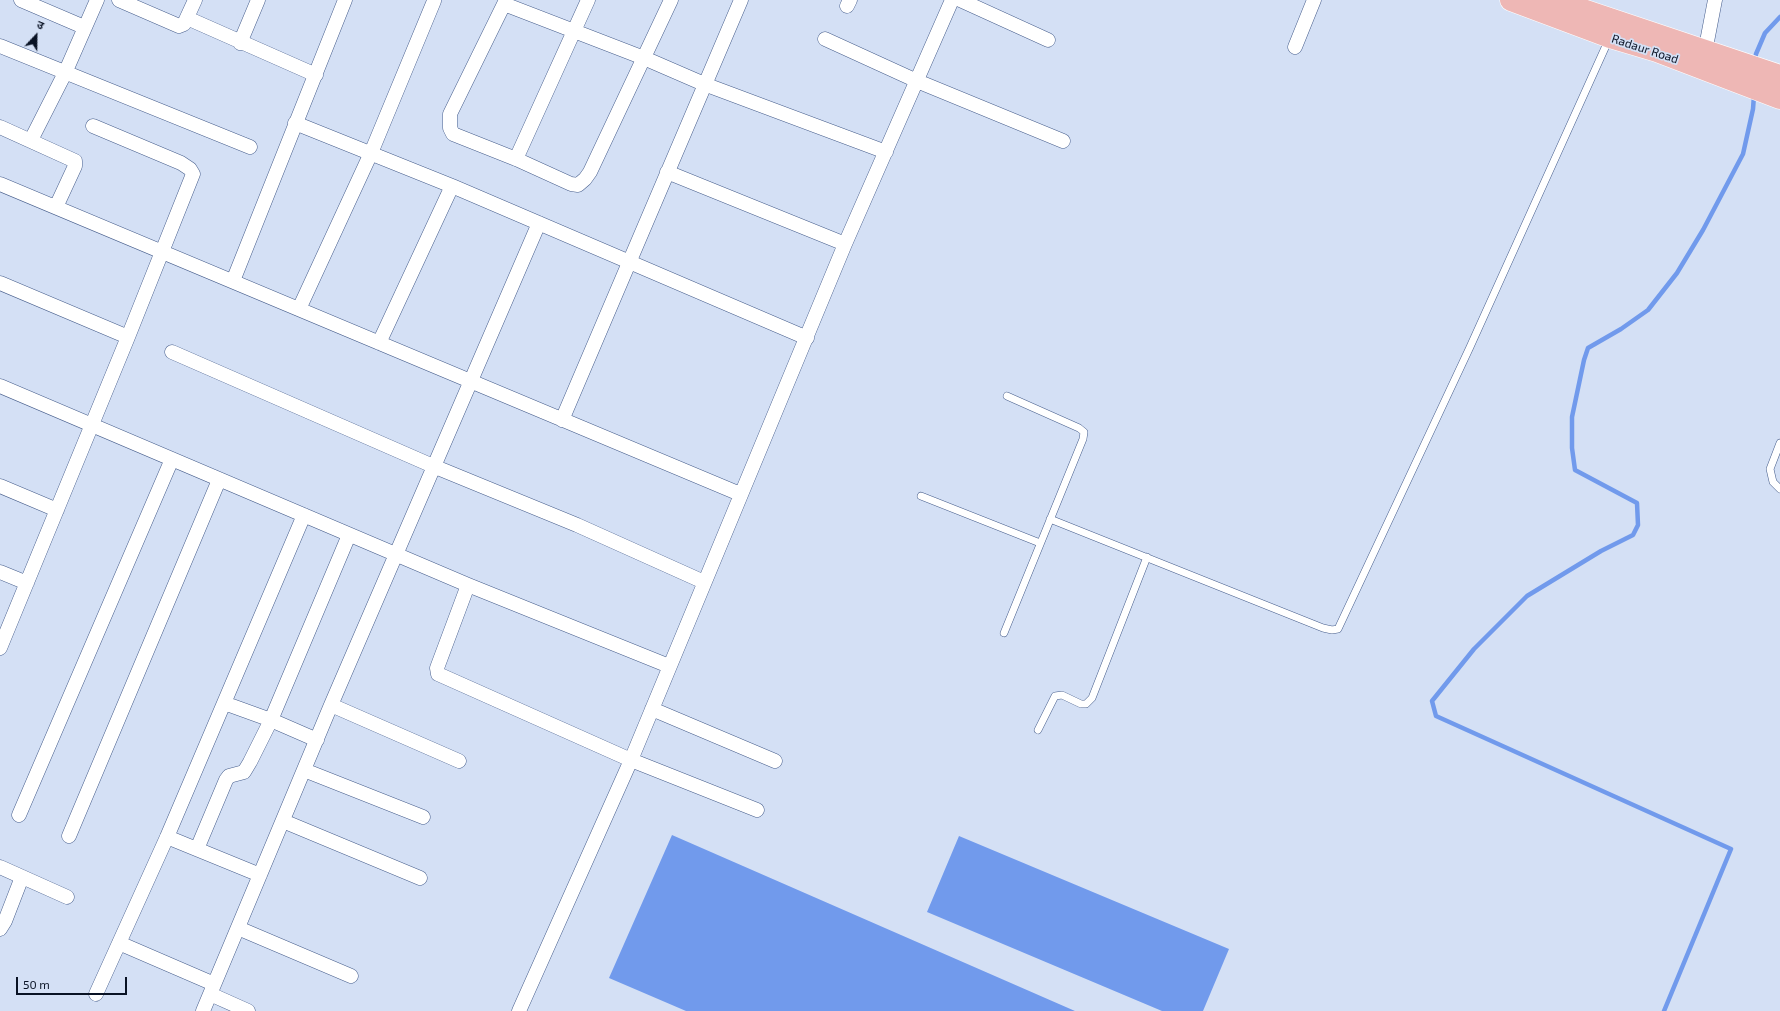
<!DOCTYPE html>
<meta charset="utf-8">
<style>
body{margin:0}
#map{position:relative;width:1780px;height:1011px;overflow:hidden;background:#d4e0f5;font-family:"Exo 2","Noto Sans Devanagari",sans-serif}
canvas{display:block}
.north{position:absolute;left:16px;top:16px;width:40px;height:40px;-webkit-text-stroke:3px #d4e0f5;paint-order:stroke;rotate:22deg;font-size:11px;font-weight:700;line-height:16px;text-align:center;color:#091224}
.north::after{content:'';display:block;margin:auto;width:14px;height:18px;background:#091224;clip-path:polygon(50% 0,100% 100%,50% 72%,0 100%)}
.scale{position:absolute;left:16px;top:977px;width:111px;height:18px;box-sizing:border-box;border:2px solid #091224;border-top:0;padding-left:5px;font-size:12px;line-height:14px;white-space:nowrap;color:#091224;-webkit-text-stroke:3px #d4e0f5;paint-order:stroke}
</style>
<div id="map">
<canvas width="1780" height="1011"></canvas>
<div class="north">उ</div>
<div class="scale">50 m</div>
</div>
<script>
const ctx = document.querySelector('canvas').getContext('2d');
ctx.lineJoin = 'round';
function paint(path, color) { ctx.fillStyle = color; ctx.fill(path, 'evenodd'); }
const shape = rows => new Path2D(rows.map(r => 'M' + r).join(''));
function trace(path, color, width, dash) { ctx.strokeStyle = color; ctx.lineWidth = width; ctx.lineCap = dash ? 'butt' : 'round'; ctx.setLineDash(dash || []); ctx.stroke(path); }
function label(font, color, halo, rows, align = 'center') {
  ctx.font = font + ' "Exo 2",sans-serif'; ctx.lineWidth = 3.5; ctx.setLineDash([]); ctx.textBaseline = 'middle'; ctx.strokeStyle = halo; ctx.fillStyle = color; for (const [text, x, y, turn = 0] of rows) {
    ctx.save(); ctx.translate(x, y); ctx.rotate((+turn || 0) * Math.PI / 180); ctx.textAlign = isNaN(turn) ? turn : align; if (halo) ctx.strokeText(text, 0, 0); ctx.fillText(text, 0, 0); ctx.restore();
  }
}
const water = shape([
 [672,835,1075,1011,686,1011,609,978],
 [959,836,1229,949,1203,1011,1162,1011,927,912]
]);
const stream = shape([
 [1755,61,1756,54,1765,33,1780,17],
 [1664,1011,1731,849,1436,716,1432,701,1474,649,1527,596,1601,551,1633,535,1638,525,1637,503,1575,470,1572,448,1572,417,1584,360,1588,348,1621,329,1648,310,1677,273,1703,230,1743,154,1753,109,1754,95]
]);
const service = shape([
 [1780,443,1770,469,1773,482,1780,489],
 [921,496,1040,543],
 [1050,519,1323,628,1332,630,1338,629,1470,347,1609,39],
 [1004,633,1083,439,1084,432,1079,428,1007,396],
 [1038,730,1055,696,1062,695,1081,704,1086,704,1092,698,1147,557]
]);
const minor = shape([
 [21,0,84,27],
 [119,0,179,26,184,24,195,0],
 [506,0,450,114,450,128,453,134,516,159,571,184,578,185,585,179,590,172,671,0],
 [960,0,1048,40],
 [504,4,644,58,704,84,886,152],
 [847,6,850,0],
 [187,18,316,75],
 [825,39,917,81,1063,141],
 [240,43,258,0],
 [0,46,250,147],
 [1295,47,1314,0],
 [1705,52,1715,0],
 [295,123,452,186,807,338],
 [0,127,75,161,75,166,56,207],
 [31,140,65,73,97,0],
 [516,159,588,0],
 [667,172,845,244],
 [0,184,740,494],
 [233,281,345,0],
 [0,283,128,337],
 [299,309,371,153,434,1],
 [379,343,452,186],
 [172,352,433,466,577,525,704,582],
 [0,386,468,585,669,666],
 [562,420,741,0],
 [0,486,57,510],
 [0,572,27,583],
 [468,585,437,668,438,674,631,760,757,810],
 [0,648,128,337,193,174,190,169,181,163,93,126],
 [224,703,271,720,317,740],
 [331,705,459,761],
 [652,709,775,761],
 [304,770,423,817],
 [19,815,172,459],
 [283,821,420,878],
 [69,836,219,480],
 [167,837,260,875],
 [197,849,226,780,229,776,244,772,250,762,271,720,349,535],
 [0,867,67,897],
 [238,928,351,976],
 [0,929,5,921,22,877],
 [119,943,214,984],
 [96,994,167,837,304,515],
 [210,994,248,1011],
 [203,1011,331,705,539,223],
 [519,1011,631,760,845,244,952,0]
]);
const primary = shape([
 [1511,0,1610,37,1657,51,1780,98],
 [1553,0,1780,76]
]);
const streetNames = [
 ["Radaur Road",1645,49,18]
];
paint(water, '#719aec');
trace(stream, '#719aec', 4.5);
trace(service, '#475e8c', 8);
trace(minor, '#475e8c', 15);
trace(primary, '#fff', 23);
trace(service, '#fff', 7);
trace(minor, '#fff', 14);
trace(primary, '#eeb7b5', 22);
label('12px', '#091224', '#d4e0f5', streetNames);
</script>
